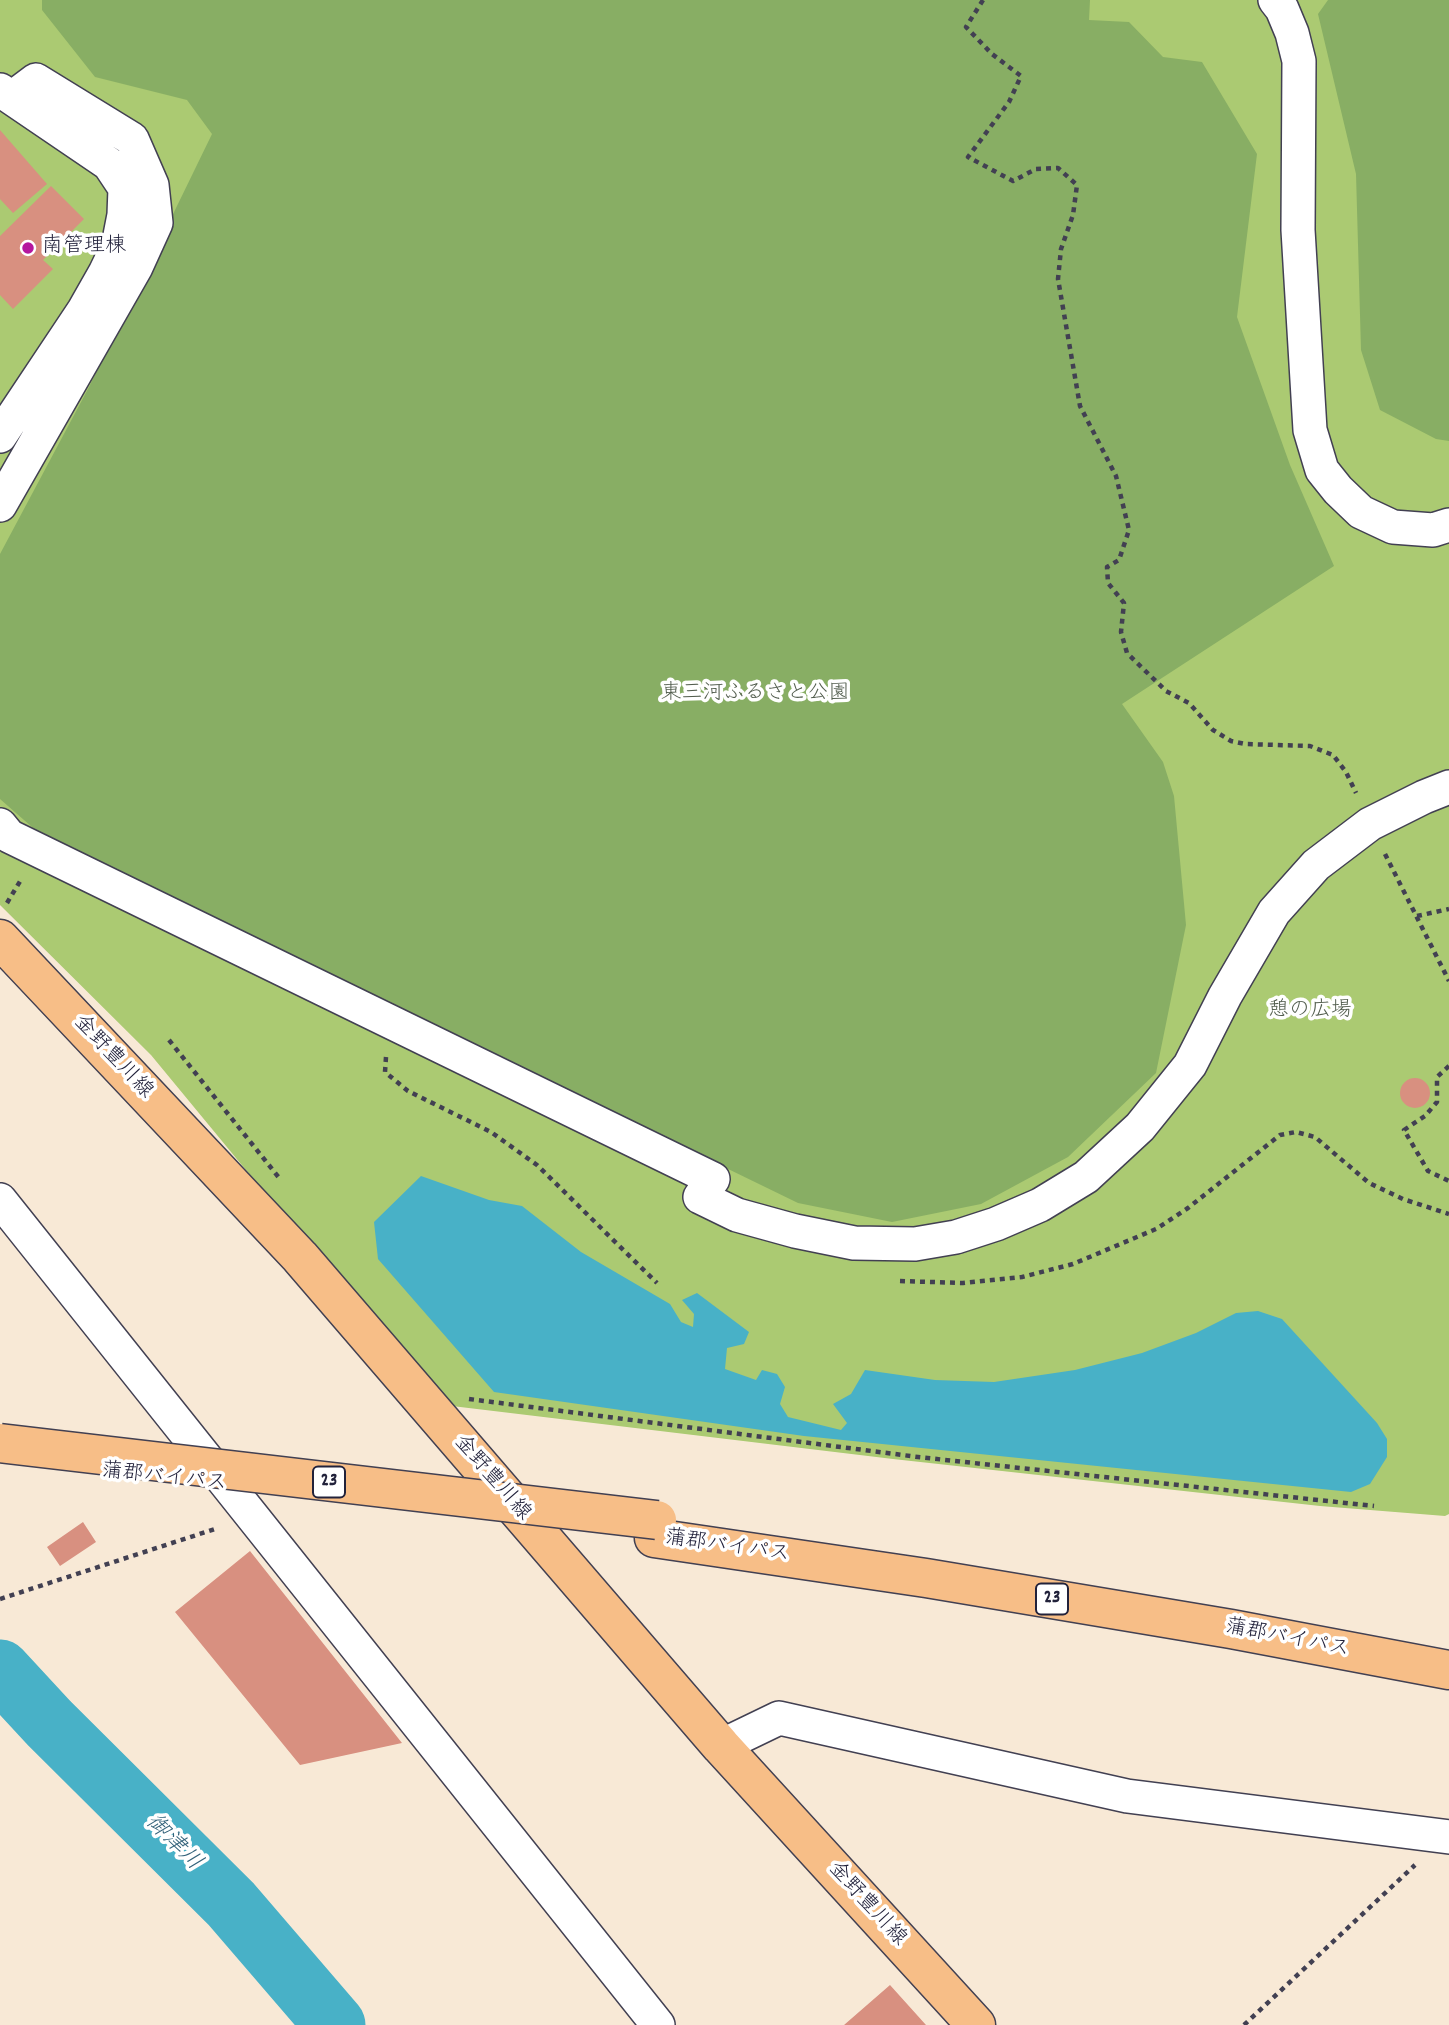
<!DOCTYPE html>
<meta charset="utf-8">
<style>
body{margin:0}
canvas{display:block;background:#f8e9d6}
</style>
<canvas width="1449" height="2025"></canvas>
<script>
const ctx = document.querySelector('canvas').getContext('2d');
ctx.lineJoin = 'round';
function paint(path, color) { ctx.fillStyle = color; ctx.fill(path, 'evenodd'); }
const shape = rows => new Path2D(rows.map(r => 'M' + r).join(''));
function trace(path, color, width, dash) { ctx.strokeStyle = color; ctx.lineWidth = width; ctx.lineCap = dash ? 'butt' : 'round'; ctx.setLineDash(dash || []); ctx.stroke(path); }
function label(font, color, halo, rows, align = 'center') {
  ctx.font = font + ' Dekko,"Klee One",sans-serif'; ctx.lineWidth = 7; ctx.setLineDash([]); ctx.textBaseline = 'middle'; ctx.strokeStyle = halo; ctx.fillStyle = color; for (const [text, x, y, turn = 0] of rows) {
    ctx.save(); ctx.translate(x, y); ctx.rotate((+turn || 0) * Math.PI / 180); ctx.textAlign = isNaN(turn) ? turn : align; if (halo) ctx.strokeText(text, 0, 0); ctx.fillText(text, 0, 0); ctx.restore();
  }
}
const green = shape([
 [0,0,1449,0,1449,1514,1445,1516,1320,1506,893,1459,452,1406,283,1215,151,1055,0,905]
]);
const forest = shape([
 [42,0,1090,0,1089,20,1129,22,1163,57,1202,62,1257,154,1237,317,1290,465,1334,566,1122,704,1163,762,1174,796,1186,925,1156,1073,1068,1157,981,1204,892,1222,798,1203,40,834,0,799,0,554,89,387,212,134,187,100,95,77,42,10],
 [1328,0,1449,0,1449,441,1436,439,1380,410,1361,350,1356,174,1318,14]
]);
const water = shape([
 [421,1176,489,1200,522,1206,581,1252,670,1304,681,1322,693,1327,694,1314,682,1300,697,1293,749,1332,744,1344,727,1348,725,1369,756,1380,762,1370,777,1374,785,1387,780,1404,788,1417,841,1430,847,1423,833,1404,851,1394,865,1370,935,1380,994,1382,1075,1370,1142,1353,1196,1333,1236,1313,1258,1311,1282,1319,1377,1423,1387,1439,1387,1457,1370,1484,1351,1492,804,1436,494,1392,378,1259,374,1222]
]);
const river = shape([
 [0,1670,49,1723,231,1904,335,2025]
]);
const building = shape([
 [0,130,47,184,13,213,0,199],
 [51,186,84,219,43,260,53,269,13,309,0,295,0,236],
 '1400 1093a15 15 0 1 1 30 0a15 15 0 1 1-30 0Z',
 [83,1522,96,1542,60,1566,47,1547],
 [250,1551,402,1743,300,1765,175,1612],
 [890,1985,926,2025,844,2025]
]);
const path = shape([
 [983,0,966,27,992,54,1021,76,1009,102,968,157,1013,181,1036,169,1058,168,1077,185,1073,215,1061,249,1058,279,1080,406,1116,476,1129,530,1119,560,1107,567,1108,583,1124,603,1121,632,1127,653,1166,691,1189,703,1213,730,1231,741,1245,744,1310,746,1333,755,1346,772,1356,793],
 [1385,854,1449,981],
 [7,903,22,878],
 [1417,916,1449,909],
 [169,1040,280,1179],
 [386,1057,385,1072,408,1091,491,1132,537,1165,657,1283],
 [1449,1066,1437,1077,1437,1102,1425,1116,1404,1130,1428,1171,1449,1181],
 [900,1281,963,1283,1022,1277,1073,1264,1156,1229,1188,1208,1280,1135,1296,1132,1315,1137,1369,1183,1403,1199,1449,1214],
 [469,1399,918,1457,1374,1506],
 [0,1599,218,1528],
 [1244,2025,1415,1865]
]);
const minor = shape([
 [1275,0,1282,9,1292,33,1299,61,1298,230,1310,430,1322,470,1338,490,1361,512,1393,527,1433,530,1449,525],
 [0,90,109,164,125,188,124,215,118,246,105,273,84,310,0,436],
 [0,505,136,267,156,223,152,185,132,139,36,80,12,98],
 [0,825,9,836,713,1179,700,1197,737,1215,795,1231,854,1243,915,1244,956,1237,996,1224,1040,1205,1086,1177,1140,1127,1190,1065,1225,996,1274,912,1316,865,1370,824,1424,797,1449,787],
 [0,1200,658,2025],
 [721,1746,779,1718,1127,1796,1449,1837]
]);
const major = shape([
 [0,939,300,1257,721,1746,976,2025]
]);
const highway = shape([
 [654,1538,926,1578,1231,1629,1449,1670]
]);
const highwayBridge = shape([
 [0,1443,657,1520]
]);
const markers = [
 [28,248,7,"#b5179e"]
];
const shields = [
 [329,1482,32],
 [1052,1599,32]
];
const shieldNames = [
 ["23",329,1482],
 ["23",1052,1599]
];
const poiNames = [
 ["南管理棟",42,248]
];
const parkNames = [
 ["東三河ふるさと公園",755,695],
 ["憩の広場",1310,1012]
];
const streetNames = [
 ["金野豊川線",112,1058,47],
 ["蒲郡バイパス",164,1479,6],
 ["金野豊川線",491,1479,49],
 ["蒲郡バイパス",727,1548,8],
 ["蒲郡バイパス",1287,1640,11],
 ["金野豊川線",866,1905,48]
];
const waterNames = [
 ["御津川",172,1844,45]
];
paint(green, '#abca72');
paint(forest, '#88ae64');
paint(water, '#48b1c7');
trace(river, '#48b1c7', 61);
paint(building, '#d89080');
trace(minor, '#424052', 36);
trace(major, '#424052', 41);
trace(highway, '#424052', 41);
trace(path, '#424052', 4.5, [5, 5]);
trace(minor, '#fff', 33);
trace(major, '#f7be87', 38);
trace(highway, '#f7be87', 38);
trace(highwayBridge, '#424052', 41, []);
trace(highwayBridge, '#f7be87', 38);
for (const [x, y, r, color] of markers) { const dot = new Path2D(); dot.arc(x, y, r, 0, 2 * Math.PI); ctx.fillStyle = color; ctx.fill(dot); trace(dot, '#fff', 2.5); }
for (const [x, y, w] of shields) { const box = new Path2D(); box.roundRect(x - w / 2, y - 15.5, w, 31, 5); ctx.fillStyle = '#fff'; ctx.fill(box); trace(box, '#22223b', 2); }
label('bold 19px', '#22223b', null, shieldNames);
label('21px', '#22223b', '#fff', poiNames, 'left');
label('21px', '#525d4e', '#fff', parkNames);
label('21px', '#22223b', '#fff', streetNames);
label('italic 23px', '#33627a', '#fff', waterNames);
</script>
